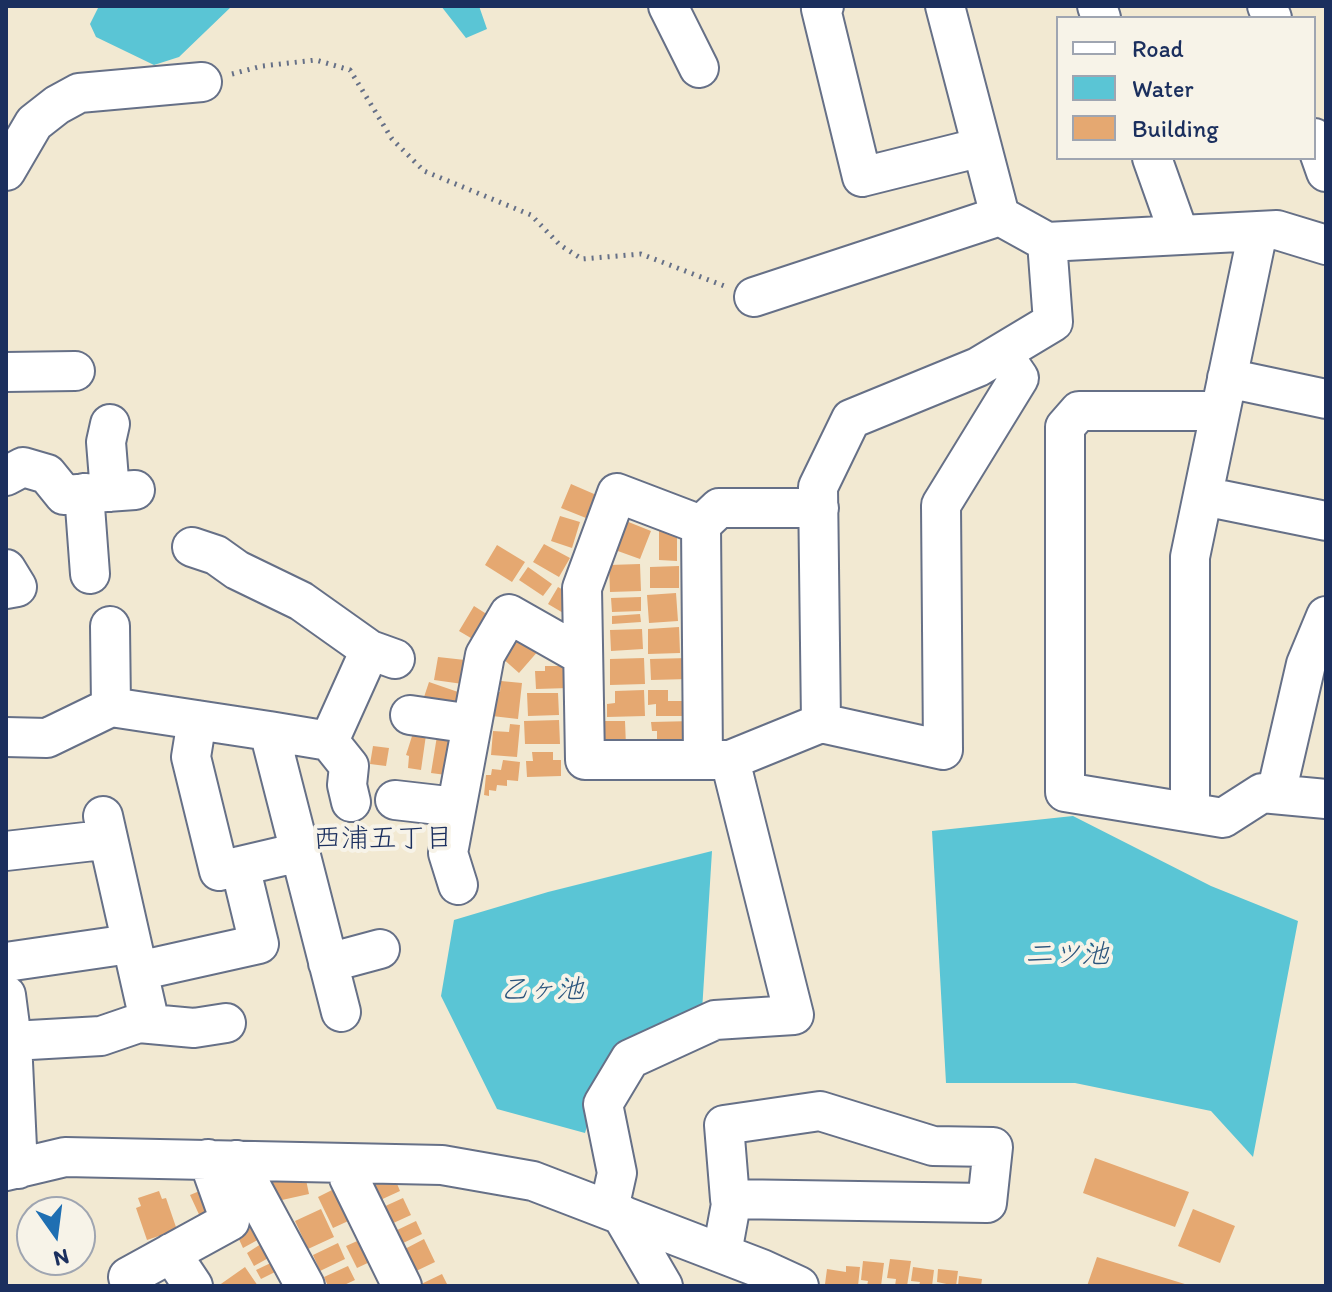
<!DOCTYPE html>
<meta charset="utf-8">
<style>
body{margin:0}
#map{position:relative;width:1332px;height:1292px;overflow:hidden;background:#f2e9d2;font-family:Itim,sans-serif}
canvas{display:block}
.frame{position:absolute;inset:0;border:8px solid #1b2f5e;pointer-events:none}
.legend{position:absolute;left:1056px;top:16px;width:260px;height:144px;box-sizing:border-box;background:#f7f3e8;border:2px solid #9fa5b1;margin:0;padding:10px 14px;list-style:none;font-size:24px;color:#1b2f5e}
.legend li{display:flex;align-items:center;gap:16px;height:40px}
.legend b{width:40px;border:2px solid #9fa5b1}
.north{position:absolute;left:16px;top:1196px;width:80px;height:80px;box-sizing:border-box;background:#f7f3e8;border:2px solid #9fa5b1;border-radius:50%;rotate:166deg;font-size:22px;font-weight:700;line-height:32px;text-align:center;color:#1b2f5e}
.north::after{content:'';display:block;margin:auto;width:28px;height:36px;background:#1f6fb2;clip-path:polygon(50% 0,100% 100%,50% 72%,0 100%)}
</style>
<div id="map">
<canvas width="1332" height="1292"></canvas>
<div class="frame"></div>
<ul class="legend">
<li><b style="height:10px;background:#fff"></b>Road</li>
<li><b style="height:22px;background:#5ac5d5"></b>Water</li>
<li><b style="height:22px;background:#e5a871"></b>Building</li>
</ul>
<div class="north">N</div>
</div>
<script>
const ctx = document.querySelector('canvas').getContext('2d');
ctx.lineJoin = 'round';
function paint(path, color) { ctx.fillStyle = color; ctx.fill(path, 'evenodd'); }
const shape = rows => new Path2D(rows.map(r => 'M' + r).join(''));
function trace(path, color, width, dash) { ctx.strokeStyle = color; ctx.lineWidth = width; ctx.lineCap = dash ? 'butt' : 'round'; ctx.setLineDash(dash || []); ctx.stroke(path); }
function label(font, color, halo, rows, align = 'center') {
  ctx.font = font + ' Itim,"Klee One",sans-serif'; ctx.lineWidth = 8; ctx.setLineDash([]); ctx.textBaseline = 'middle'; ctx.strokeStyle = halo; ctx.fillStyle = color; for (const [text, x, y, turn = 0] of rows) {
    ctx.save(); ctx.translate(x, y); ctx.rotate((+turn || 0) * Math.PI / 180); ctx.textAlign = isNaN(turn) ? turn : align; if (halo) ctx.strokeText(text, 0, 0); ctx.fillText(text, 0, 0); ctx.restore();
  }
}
const water = shape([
 [99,6,232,6,179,57,154,65,96,37,90,24],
 [441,6,479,6,487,29,466,38],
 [1073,816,1211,886,1298,921,1253,1157,1211,1111,1075,1083,946,1083,932,831],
 [712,851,701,1027,618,1043,600,1084,585,1133,497,1109,441,996,454,920,548,892]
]);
const building = shape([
 [571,484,601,497,591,520,561,508],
 [560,516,580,522,572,548,551,541],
 [626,521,651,531,640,559,615,550],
 [659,529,677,530,677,561,659,560],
 [544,544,570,558,559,577,533,562],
 [497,545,525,562,512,582,485,565],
 [640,564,641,591,610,592,609,565],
 [679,566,679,588,650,588,650,567],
 [528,567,552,584,543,596,519,580],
 [558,587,572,595,565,614,548,604],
 [676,593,678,621,649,623,647,595],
 [641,597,641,611,612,612,611,598],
 [474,606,496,620,481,644,459,631],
 [640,614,641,622,612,624,612,616],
 [679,627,680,653,648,654,648,629],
 [642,629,643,649,611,651,610,630],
 [521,634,539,650,519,673,501,657],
 [438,657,474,661,470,685,434,680],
 [644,658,645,684,610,685,610,659],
 [688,658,689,679,651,680,650,659],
 [545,666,569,666,569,688,536,689,535,671,545,671],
 [501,681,522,683,518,719,492,716,494,691,500,692],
 [429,682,461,693,455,712,423,700],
 [644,690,645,716,607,717,607,704,615,703,615,691],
 [648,690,668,690,668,701,690,701,690,716,656,716,656,704,648,705],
 [527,693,558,693,559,715,528,716],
 [559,720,560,744,525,744,524,721],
 [604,721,625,721,626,746,605,747],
 [694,721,694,748,657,749,657,731,652,731,651,722],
 [510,724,520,725,517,757,491,755,493,731,509,732],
 [413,733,426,735,421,770,408,768,409,756,406,755],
 [437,736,452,738,446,775,431,773],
 [373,746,389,748,386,766,370,764],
 [532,752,553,752,553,760,561,760,561,776,527,777,526,761,533,761],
 [503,760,520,762,518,781,507,780,507,786,497,785,496,791,489,790,489,796,484,795,486,775,491,775,492,769,501,770],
 [1095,1158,1189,1192,1175,1227,1083,1193],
 [393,1174,400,1191,376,1202,368,1185],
 [305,1175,309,1194,273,1202,269,1182],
 [342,1185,357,1217,333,1228,318,1197],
 [209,1187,222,1214,203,1223,190,1195],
 [159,1191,162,1199,166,1198,177,1230,147,1240,136,1208,141,1206,138,1198],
 [403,1198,411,1215,389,1225,381,1208],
 [321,1209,334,1237,308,1249,295,1221],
 [1193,1209,1235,1226,1220,1263,1178,1246],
 [416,1221,422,1234,399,1245,393,1232],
 [256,1225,263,1237,243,1248,237,1235],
 [364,1238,374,1260,357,1268,346,1246],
 [424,1239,435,1262,412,1273,401,1251],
 [264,1242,272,1256,254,1266,247,1253],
 [338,1243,345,1259,320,1271,313,1255],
 [1097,1257,1188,1285,1188,1286,1087,1286],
 [890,1259,911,1261,907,1286,895,1286,896,1279,887,1278],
 [277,1260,281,1269,261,1279,256,1270],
 [863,1261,884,1263,881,1286,867,1286,868,1281,861,1280],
 [348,1266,355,1280,342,1286,328,1286,324,1277],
 [846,1266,860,1267,858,1286,825,1284,827,1269,846,1272],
 [245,1267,258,1286,218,1286],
 [913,1267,934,1270,932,1286,919,1286,920,1282,911,1281],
 [938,1269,958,1271,956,1286,937,1282],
 [442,1274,448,1286,417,1286],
 [959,1276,982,1279,981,1286,958,1286]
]);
const path = shape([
 [232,74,262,66,316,60,350,70,392,139,424,171,531,215,560,245,582,259,641,254,727,287]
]);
const minor = shape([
 [668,6,699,68],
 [824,6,821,9,862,177,982,147],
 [945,6,1000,216,1047,242,1277,230,1326,245],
 [1097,6,1101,18],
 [1267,6,1272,18],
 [1314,138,1326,172],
 [1152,158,1179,234],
 [6,171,34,123,57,105,79,93,202,82],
 [754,297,1000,216],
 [6,372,75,371],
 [1227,378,1326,399],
 [1220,411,1079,411,1065,427,1065,792,1223,818,1262,793,1326,799],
 [110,424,106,442,110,492],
 [6,476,23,467,47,474,64,495,135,490],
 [84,493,90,574],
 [1203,496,1326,521],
 [701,525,617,493,582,588,585,760,730,760,821,723,818,487,851,419,978,367,1053,322,1047,242],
 [192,547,216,555,237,570,301,601,370,650,395,659],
 [6,569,17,587,6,589],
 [110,626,111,707],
 [410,715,472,724],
 [197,720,191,757,219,871,300,852],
 [821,723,943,750,941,505,1019,378,1002,353],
 [269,731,329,741,349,766,347,785,351,802],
 [6,737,47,738,111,707,269,731,341,1012],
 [329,741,370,650],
 [703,760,701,525,719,508,819,508],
 [1276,794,1306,664,1326,616],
 [395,800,456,807],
 [1190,812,1190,557,1258,231],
 [103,816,150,1024],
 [6,851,94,841],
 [458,885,448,853,485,655,509,614,583,656],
 [6,962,116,946],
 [328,963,380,949],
 [138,971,259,944,240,866],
 [6,995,12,1041,18,1169],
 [12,1041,101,1036,139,1023,194,1028,226,1023],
 [237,1160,305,1286],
 [347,1163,349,1178,402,1286],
 [6,1171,65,1157,442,1165,533,1181,762,1269,799,1286],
 [609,1209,617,1173,603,1104,630,1059,715,1020,794,1015,730,760],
 [621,1214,663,1286],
 [171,1253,193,1286],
 [722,1253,731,1204,730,1199,724,1125,820,1111,933,1146,993,1147,987,1203,730,1199],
 [128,1277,230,1221,208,1159]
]);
const neighbourhoodNames = [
 ["西浦五丁目",383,840]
];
const waterNames = [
 ["二ツ池",1067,956],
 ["乙ヶ池",542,991]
];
paint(water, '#5ac5d5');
paint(building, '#e5a871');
trace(minor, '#667087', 42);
trace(path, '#667087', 5, [2, 6]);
trace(minor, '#fff', 38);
label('28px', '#1b2f5e', '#f7f3e8', neighbourhoodNames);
label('italic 28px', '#2b547c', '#f7f3e8', waterNames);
</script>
